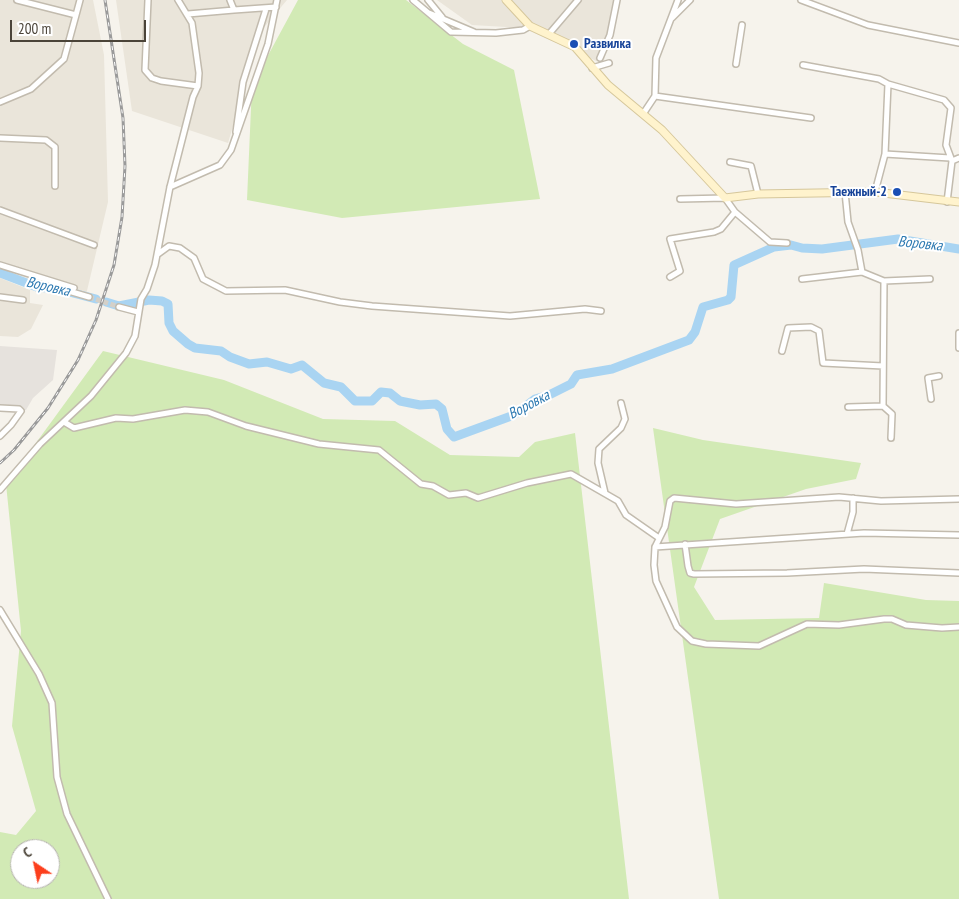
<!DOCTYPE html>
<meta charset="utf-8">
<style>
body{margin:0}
#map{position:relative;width:959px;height:899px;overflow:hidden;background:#f6f3ec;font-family:"PT Sans Narrow",sans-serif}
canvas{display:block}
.north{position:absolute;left:10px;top:839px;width:50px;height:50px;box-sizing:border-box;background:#fff;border:1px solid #b7b4b0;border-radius:50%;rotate:326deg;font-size:14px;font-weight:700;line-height:20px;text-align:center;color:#4b4439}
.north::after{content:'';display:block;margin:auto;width:18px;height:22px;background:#fc3f1d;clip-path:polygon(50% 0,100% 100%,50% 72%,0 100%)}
.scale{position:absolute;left:10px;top:20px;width:136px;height:22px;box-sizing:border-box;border:2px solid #4b4439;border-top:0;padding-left:6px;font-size:15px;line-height:18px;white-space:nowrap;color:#4b4439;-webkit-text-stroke:4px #fff;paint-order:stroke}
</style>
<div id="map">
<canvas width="959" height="899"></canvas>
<div class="north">С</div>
<div class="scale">200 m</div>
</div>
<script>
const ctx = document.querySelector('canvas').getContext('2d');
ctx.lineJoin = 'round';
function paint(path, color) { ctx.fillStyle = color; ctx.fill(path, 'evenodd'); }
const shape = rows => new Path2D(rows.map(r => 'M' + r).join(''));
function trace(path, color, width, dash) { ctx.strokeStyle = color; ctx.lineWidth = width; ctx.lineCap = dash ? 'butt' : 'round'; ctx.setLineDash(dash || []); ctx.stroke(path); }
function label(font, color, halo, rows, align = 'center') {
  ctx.font = font + ' "PT Sans Narrow",sans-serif'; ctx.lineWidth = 4; ctx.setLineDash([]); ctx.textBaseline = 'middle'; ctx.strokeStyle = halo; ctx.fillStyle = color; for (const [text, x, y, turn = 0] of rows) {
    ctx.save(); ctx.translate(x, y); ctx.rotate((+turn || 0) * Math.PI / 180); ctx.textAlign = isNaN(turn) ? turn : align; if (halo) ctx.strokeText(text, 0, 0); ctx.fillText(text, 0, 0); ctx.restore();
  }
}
const residential = shape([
 [0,0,93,0,104,55,108,202,86,295,0,268],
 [116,0,287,0,261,31,228,143,132,111],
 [437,0,620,0,603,64,523,28,472,25],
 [0,278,30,290,30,303,43,305,31,329,18,337,0,336]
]);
const industrial = shape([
 [0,346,57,350,53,380,33,398,26,410,0,409]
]);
const green = shape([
 [298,0,406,0,463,44,514,70,540,199,342,218,247,200,252,85],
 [103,351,224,380,323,419,395,421,450,455,519,457,535,442,575,433,629,899,0,899,0,832,16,835,36,811,12,726,21,631,6,484],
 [20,849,50,849,50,879,20,879],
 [653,428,703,440,861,463,856,479,806,489,720,519,694,587,715,620,819,618,824,583,926,600,959,601,959,899,719,899]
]);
const river = shape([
 [0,273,37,287,58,289,96,299],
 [106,302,119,306,149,300,162,301,168,304,169,323,173,331,188,344,195,348,221,351,230,357,249,364,267,362,291,369,302,365,324,383,341,387,355,401,372,401,381,392,390,393,400,401,420,405,436,404,442,409,447,429,454,437,514,415,535,399,549,395,571,384,577,375,612,369,689,340,695,332,703,307,728,300,731,297,734,265,774,247,791,245,802,248,822,249,898,239,959,249]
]);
const streetTunnel = shape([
 [89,297,119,307]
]);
const street = shape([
 [17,0,76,15,80,0],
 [148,0,145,70,152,78,161,81,198,86],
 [230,0,234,10,276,7],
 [413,0,451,32,496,33,523,30,530,26],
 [428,0,442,17],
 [678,0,656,58,655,96,811,118],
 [801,0,868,25,959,43],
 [429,13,474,32],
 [188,14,234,10],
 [672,18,690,0],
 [549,34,578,0],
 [600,58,610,35,617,0],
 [736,64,742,25],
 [803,65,879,79,888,84,885,154,875,192],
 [592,68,609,63],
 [888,84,944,100,951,108,946,145,952,161,947,202],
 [0,102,31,89,64,59,76,15],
 [643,114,655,96],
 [236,132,243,82,266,9],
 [0,138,46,140,55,147,55,186],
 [885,154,950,158],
 [952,161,959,158],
 [730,162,751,166,758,194],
 [170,187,220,165,231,150,268,44,277,0],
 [845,192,848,222,858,250,862,272,884,281,883,406,848,407],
 [680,199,725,198,735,212,770,242,787,243],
 [0,210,94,245],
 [158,254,169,246,180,248,194,258,203,279,226,291,285,290,340,302,372,306,510,316,585,309,601,311],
 [0,265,74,288],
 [670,277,680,271,670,239,714,232,721,229,735,212],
 [802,279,862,272],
 [884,281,930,279],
 [72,292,89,297],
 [0,297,23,300],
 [119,307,138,312],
 [959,333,959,348],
 [782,351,788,328,811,327,819,331,823,363,883,366],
 [931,399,928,378,939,376],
 [883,406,892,414,891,438],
 [0,408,19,409,21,411,11,425,0,436],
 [64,422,74,428,116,418,133,419,185,410,208,412,246,426,319,444,379,450,421,484,433,486,449,495,466,493,478,498,527,483,571,474,618,501,626,515,659,538],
 [0,490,40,444,91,396,126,353,135,336,141,299,147,289,155,265,170,187,193,97,198,86,199,73,192,23,178,0],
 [605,493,598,463,599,449,621,428,625,419,621,403],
 [959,499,881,501,839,497,736,504,674,498,670,501,665,527,655,547,654,565,656,581,677,627,692,641,706,644,759,646,807,624,839,625,884,619,892,619,906,625,942,628,959,627],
 [847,534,853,512,853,498],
 [685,544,688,566,690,573,694,574,787,573,864,569,959,573],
 [655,547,864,533,959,535],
 [0,610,39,674,52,703,57,777,67,814,108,899]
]);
const secondary = shape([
 [506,0,530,26,575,47,608,85,662,130,725,198,758,194,875,192,959,202]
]);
const rail = shape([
 [0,463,14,450,48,408,78,360,96,320,114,265,122,217,125,166,123,118,105,0]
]);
const markers = [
 [574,44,5,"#1a4fb4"],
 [897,192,5,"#1a4fb4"]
];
const transitNames = [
 ["Развилка",584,44],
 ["Таежный-2",887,192,"right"]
];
const waterNames = [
 ["Воровка",920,244,6],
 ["Воровка",48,287,13],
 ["Воровка",529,405,-28]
];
paint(residential, '#eae5da');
paint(industrial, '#e6e2dd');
paint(green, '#d2eab5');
trace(river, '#a9d4f2', 9);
trace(streetTunnel, '#d4d0c8', 5, [5, 2.5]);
trace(street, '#c2bbae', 8);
trace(secondary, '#d6c79b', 9);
trace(street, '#fff', 5);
trace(secondary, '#fff3cd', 7);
trace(rail, '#9a9a9a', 3);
trace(rail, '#fff', 1, [4]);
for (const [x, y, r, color] of markers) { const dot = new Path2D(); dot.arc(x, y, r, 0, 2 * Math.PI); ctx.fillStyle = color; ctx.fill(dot); trace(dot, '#fff', 2); }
label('bold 14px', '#164399', '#fff', transitNames, 'left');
label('italic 15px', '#2e7ab2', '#fff', waterNames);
</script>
